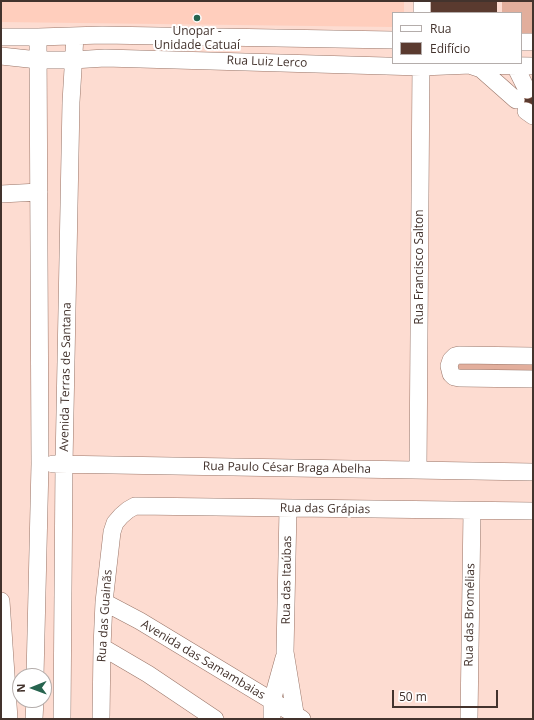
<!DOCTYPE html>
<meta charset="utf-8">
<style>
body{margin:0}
#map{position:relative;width:534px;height:720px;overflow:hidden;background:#fddcd1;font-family:"Open Sans",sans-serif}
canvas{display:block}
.frame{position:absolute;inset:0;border:2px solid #43332d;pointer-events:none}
.legend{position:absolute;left:392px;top:12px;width:130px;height:52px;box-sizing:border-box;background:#fff;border:1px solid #b4adab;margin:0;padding:5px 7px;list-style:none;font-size:12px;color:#43332d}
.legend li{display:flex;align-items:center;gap:8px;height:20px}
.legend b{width:20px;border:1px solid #b4adab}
.north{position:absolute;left:12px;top:668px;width:40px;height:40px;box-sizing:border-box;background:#fff;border:1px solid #b4adab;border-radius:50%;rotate:269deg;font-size:11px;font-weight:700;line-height:16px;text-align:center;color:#43332d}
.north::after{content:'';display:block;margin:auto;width:14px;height:18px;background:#27644f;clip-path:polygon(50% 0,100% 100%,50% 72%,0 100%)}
.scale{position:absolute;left:392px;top:690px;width:106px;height:18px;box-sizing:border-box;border:2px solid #43332d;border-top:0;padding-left:5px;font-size:12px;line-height:14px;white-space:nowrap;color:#43332d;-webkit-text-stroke:3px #fff;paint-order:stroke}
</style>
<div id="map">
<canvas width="534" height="720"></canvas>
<div class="frame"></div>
<ul class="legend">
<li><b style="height:5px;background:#fff"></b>Rua</li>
<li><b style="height:11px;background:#5a3a2f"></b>Edifício</li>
</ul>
<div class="north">N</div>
<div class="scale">50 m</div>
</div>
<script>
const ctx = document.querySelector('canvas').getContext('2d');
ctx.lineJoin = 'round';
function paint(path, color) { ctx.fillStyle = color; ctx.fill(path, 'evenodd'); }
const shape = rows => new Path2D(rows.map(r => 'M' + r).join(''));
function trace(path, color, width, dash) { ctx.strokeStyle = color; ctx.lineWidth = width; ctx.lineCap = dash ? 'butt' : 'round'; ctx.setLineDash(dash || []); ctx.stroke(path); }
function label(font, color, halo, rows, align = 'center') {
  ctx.font = font + ' "Open Sans",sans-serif'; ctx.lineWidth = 4; ctx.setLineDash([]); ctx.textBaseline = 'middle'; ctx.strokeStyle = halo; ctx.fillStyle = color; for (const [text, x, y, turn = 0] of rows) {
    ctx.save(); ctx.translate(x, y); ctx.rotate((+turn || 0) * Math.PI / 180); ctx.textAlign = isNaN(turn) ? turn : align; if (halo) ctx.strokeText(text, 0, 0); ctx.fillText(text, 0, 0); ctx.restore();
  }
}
const built = shape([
 [1,1,404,1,404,13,393,13,393,27,1,22]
]);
const green = shape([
 [502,1,533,1,533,33,521,33,521,13,502,13],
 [462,363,533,364,533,371,459,370,458,365]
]);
const building = shape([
 [430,1,497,1,497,13,430,13],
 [533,84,533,105,524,113,514,102]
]);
const minor = shape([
 [422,13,422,1],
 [1,37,38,37,102,35,393,40],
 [521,42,533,42],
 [1,56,38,60,73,60,105,58,421,67,471,65,533,66],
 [472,66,481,69,516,100],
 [515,66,527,90],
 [526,111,533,116],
 [1,194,39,192],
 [533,356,459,355,455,356,451,360,449,366,451,374,454,377,459,378,533,379],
 [53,464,533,472],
 [418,470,421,63],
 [288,509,285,652,296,719],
 [1,601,9,719],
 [104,602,140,621,302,719],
 [102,647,148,674,215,719],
 [35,676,40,464,38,37],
 [34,719,35,700],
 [62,719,64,464,71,102,75,36],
 [101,719,102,647,104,602,112,532,115,523,121,516,128,510,135,506,533,511],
 [272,719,272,701,284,658],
 [469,719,472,511]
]);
const markers = [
 [197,18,4,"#27644f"]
];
const poiNames = [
 ["Unopar -",197,32],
 ["Unidade Catuaí",197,46]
];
const streetNames = [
 ["Rua Luiz Lerco",267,62,2],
 ["Rua Francisco Salton",420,267,-90],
 ["Avenida Terras de Santana",66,377,-89],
 ["Rua Paulo César Braga Abelha",287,468,1],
 ["Rua das Grápias",325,509,1],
 ["Rua das Itaúbas",287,580,-89],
 ["Rua das Bromélias",470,615,-89],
 ["Rua das Guainãs",105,616,-86],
 ["Avenida das Samambaias",203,660,31]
];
paint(built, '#ffcebd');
paint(green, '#e2ae9c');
paint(building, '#5a3a2f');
trace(minor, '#997568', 18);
trace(minor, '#fff', 17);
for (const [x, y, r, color] of markers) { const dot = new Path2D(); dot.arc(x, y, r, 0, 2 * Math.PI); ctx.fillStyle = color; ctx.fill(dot); trace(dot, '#fff', 1.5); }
label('12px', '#43332d', '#fff', poiNames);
label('12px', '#43332d', '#fff', streetNames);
</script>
